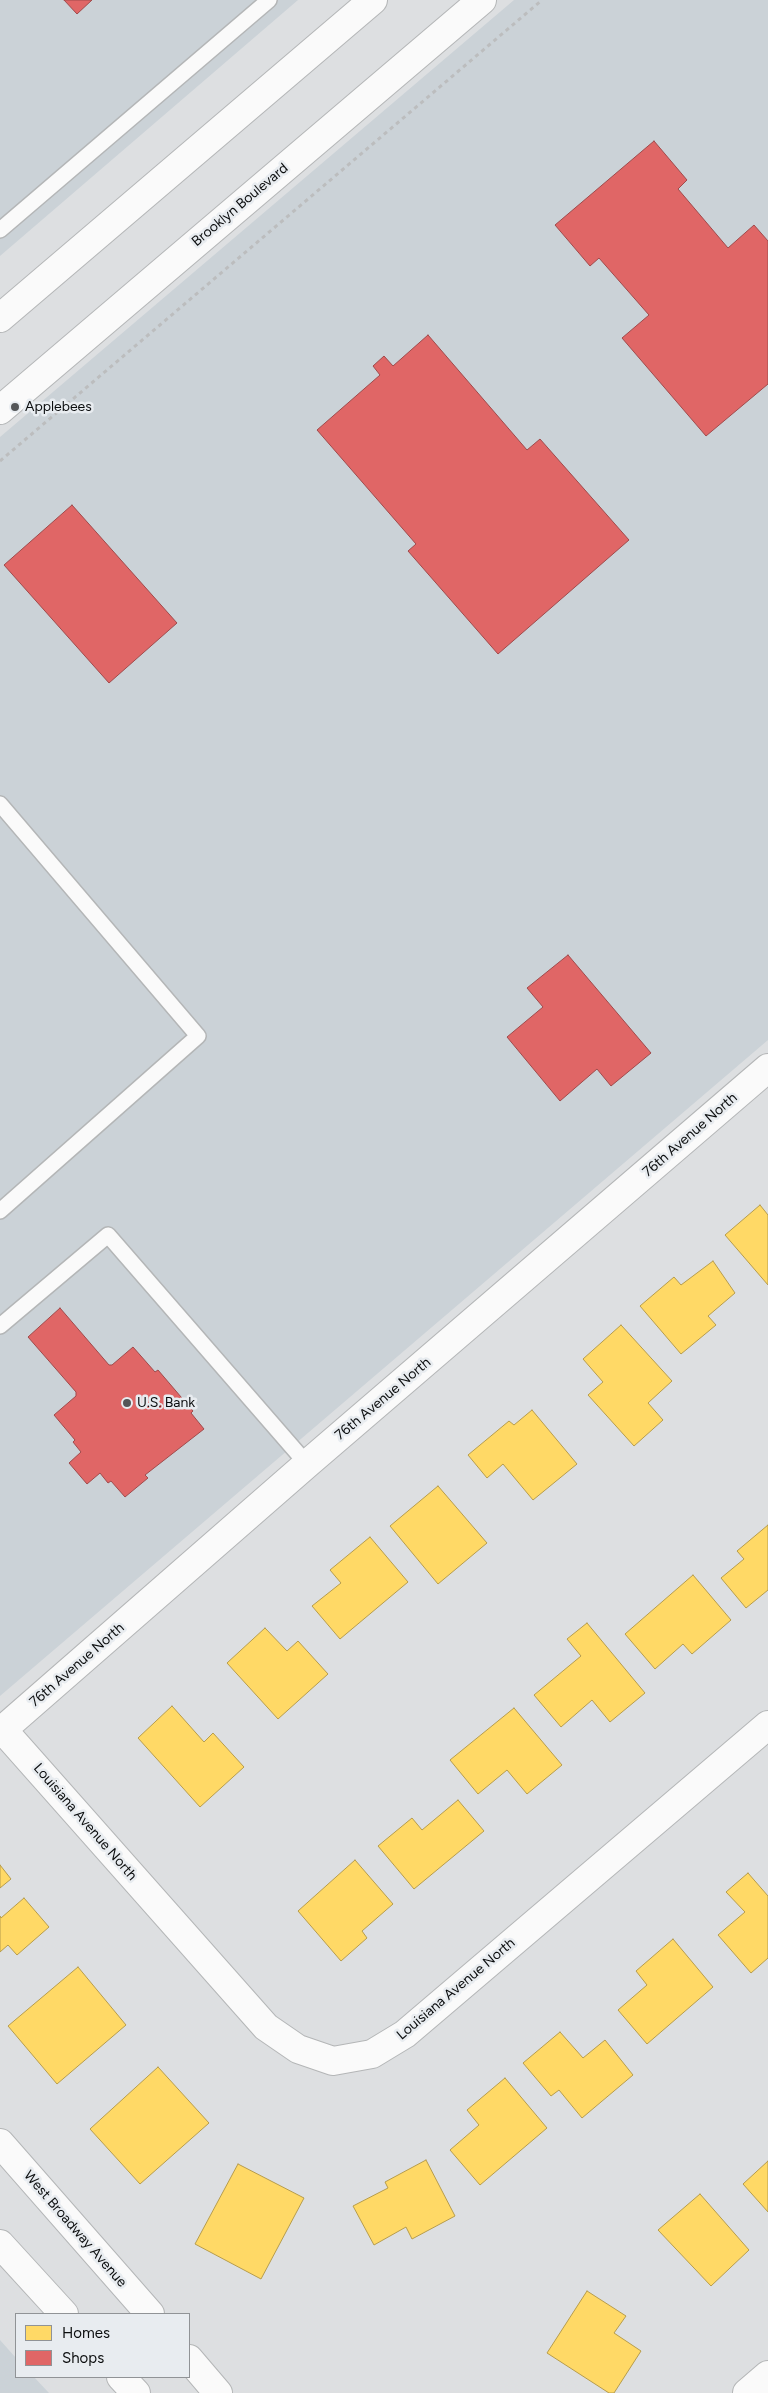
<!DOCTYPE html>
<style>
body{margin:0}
#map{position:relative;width:768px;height:2393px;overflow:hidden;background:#dddfe1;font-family:Figtree,sans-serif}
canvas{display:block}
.legend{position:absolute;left:15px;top:2313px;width:175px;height:65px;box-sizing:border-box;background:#e8ecf0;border:1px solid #909396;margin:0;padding:6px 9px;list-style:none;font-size:15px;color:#0b0d0e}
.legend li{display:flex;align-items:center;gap:10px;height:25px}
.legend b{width:25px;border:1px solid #909396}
</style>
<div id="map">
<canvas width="768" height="2393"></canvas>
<ul class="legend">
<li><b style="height:14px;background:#ffd966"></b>Homes</li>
<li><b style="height:14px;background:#e06666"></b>Shops</li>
</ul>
</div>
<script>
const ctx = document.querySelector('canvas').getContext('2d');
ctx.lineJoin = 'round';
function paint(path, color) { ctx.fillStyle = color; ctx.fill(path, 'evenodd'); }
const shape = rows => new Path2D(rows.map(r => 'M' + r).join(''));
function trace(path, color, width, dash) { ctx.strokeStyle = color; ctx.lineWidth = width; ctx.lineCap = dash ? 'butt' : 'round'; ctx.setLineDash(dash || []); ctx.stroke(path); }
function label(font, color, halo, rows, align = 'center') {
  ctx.font = font + ' Figtree,sans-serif'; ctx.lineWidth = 5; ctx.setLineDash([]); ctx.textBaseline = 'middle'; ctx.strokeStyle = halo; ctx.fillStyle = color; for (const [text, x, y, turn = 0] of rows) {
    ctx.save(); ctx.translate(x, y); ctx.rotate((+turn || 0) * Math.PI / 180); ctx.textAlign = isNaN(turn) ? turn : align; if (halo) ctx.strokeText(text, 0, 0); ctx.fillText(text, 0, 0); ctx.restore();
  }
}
const built = shape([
 [0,0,298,0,0,256],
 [514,0,768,0,768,1040,0,1696,0,437],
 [0,2340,16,2358,16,2377,34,2377,49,2393,0,2393]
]);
const homes = shape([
 [760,1205,768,1215,768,1285,725,1235,760,1205],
 [713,1261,735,1293,708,1316,716,1325,681,1354,640,1306,674,1277,681,1285,713,1261],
 [621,1325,672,1381,648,1403,663,1420,634,1446,588,1395,603,1382,583,1359,621,1325],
 [532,1410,577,1464,533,1500,503,1464,487,1478,468,1455,509,1421,514,1425,532,1410],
 [438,1486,487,1543,438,1584,390,1526,438,1486],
 [768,1525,768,1590,746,1608,721,1578,744,1559,737,1551,768,1525],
 [370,1537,408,1582,340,1639,312,1606,341,1583,330,1570,370,1537],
 [693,1575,731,1620,692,1654,683,1644,655,1669,625,1634,693,1575],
 [587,1623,645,1693,610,1722,592,1700,561,1727,534,1695,581,1656,567,1639,587,1623],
 [265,1628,287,1651,298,1641,328,1674,278,1719,227,1663,265,1628],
 [172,1706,204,1742,213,1733,244,1767,200,1807,138,1738,172,1706],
 [514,1708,562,1765,527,1794,507,1770,478,1794,450,1760,514,1708],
 [458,1800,484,1831,414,1889,378,1846,412,1818,422,1830,458,1800],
 [355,1860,393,1904,362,1931,367,1938,341,1961,298,1911,355,1860],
 [0,1865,11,1879,0,1888,0,1865],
 [748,1873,768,1896,768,1958,751,1973,718,1935,745,1912,726,1892,748,1873],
 [24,1898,49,1927,17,1955,8,1945,0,1952,0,1916,1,1918,24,1898],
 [673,1939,713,1987,647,2044,618,2010,647,1985,636,1971,673,1939],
 [78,1967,126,2025,57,2084,8,2026,78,1967],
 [560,2032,583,2058,605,2040,633,2075,582,2118,559,2090,551,2096,523,2063,560,2032],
 [158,2067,209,2123,140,2184,90,2129,158,2067],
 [505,2078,547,2128,480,2185,450,2150,479,2125,467,2110,505,2078],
 [426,2160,455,2216,412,2239,406,2227,374,2245,353,2206,388,2188,385,2182,426,2160],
 [768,2161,768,2212,743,2184,768,2161],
 [238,2164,304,2198,261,2279,195,2244,238,2164],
 [700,2194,749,2250,711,2286,658,2230,700,2194],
 [587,2291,626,2316,614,2333,641,2351,614,2393,609,2393,547,2353,587,2291]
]);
const shops = shape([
 [64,0,92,0,77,14,64,0],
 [654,141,687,180,678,189,728,248,754,225,768,241,768,384,706,436,622,338,649,315,599,258,590,266,555,225,654,141],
 [428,335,527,450,540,439,629,540,498,654,408,551,416,544,317,430,380,375,373,366,384,356,393,366,428,335],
 [72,505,177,623,109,683,4,565,72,505],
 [568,955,651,1053,611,1086,597,1069,560,1101,507,1037,543,1007,527,988,568,955],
 [60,1308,109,1365,112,1365,133,1347,155,1372,158,1370,193,1411,191,1413,204,1429,145,1475,148,1478,125,1497,111,1481,108,1483,100,1473,87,1484,69,1463,81,1452,73,1442,75,1440,54,1415,76,1396,76,1392,28,1337,60,1308]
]);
const path = shape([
 [0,461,542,0]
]);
const lane = shape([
 [0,230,269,0],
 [0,804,198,1036,0,1211],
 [0,1326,108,1235,307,1464]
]);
const street = shape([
 [3,1730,266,2027,298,2049,333,2061,372,2054,405,2034,768,1725],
 [0,1732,307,1464,768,1068],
 [747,2393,768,2375]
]);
const secondary = shape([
 [0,318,373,0],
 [0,410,482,0],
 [0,2143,150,2314],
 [0,2244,64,2314],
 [189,2359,218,2393],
 [121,2377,136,2393]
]);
const markers = [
 [15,407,5,"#545658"],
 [127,1403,5,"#545658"]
];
const streetNames = [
 ["Brooklyn Boulevard",240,205,-40],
 ["76th Avenue North",690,1135,-41],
 ["76th Avenue North",383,1399,-40],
 ["76th Avenue North",77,1665,-41],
 ["Louisiana Avenue North",85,1822,49],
 ["Louisiana Avenue North",456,1989,-40],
 ["West Broadway Avenue",75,2229,49]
];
const poiNames = [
 ["Applebees",25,407],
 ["U.S. Bank",137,1403]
];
paint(built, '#cbd2d7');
paint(homes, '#ffd966');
trace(homes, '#b69c4c', 1);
paint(shops, '#e06666');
trace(shops, '#a04b4c', 1);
trace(lane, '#b4b6b7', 18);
trace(street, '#b4b6b7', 30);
trace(secondary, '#b4b6b7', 30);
trace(path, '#bcbdbe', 3, [4, 4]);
trace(lane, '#fafafa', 15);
trace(street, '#fafafa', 28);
trace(secondary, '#fafafa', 28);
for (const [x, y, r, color] of markers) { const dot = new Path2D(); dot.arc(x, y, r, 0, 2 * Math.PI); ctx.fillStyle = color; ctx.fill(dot); trace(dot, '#e8ecf0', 2); }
label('14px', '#0b0d0e', '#e8ecf0', streetNames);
label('14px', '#0b0d0e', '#e8ecf0', poiNames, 'left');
</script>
